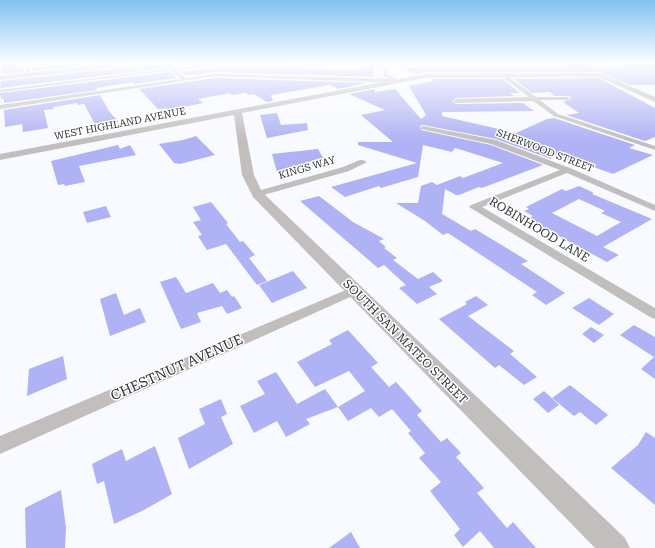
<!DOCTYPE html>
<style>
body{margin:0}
canvas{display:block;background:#f8faff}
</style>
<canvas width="655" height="548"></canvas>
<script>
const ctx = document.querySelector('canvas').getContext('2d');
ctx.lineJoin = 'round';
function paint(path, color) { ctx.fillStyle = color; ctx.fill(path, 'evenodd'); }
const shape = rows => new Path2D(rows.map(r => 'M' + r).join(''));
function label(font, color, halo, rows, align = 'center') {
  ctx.font = font + ' "Roboto Serif",serif'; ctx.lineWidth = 3; ctx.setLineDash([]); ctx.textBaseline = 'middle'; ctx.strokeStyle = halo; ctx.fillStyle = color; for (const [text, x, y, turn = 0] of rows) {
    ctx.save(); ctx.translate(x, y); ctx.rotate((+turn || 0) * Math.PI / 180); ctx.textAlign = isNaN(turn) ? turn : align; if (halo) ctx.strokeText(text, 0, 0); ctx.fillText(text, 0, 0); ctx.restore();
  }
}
const building = shape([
 [2,64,19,64,19,69,24,68,24,72,1,74],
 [69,64,82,65,32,71,32,67],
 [158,64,162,64,165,68,144,70,140,66],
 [633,64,655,64,655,85,630,85,600,72,425,72,417,74,402,68,465,68,464,66,565,67,561,65,589,65,594,68],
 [359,66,373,67,374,77,215,72,186,76,179,71,244,67,358,70],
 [129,67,134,67,139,71,0,88,1,81],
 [170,72,177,78,134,84,133,82,96,88,97,90,4,103,4,99,1,99,0,93],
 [215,78,367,83,338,89,330,85,271,95,273,101,267,102,254,94,249,95,245,93,232,95,230,93,198,99,203,103,179,108,179,111,171,112,166,108,158,109,139,89],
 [599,78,655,108,655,137,645,141,566,115,579,113,563,102,571,99,570,96,554,96,550,92,532,93,514,79],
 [430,79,502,79,520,93,510,93,514,96,456,98,452,101,456,104,523,103,534,111,442,112,442,116,516,133,547,119,554,118,635,145,629,148,653,155,613,174,577,161,574,162,553,155,551,159,496,139,423,125,420,126,421,130,491,145,543,165,482,188,479,187,459,195,456,195,445,189,442,214,471,231,475,229,528,261,521,264,565,293,546,305,532,295,537,292,448,233,443,235,425,221,396,203,418,203,421,186,432,182,437,185,460,176,463,178,503,163,462,150,455,148,452,152,423,145,418,177,381,188,379,186,345,197,331,187,417,163,358,145,358,142,393,142,361,115,385,110,349,94,375,89,375,92,395,89,421,119,426,115,409,86,434,81],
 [100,95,109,111,119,122,96,126,84,104,78,105,77,103,53,107,54,109,44,110,48,128,23,132,22,124,5,127,4,110],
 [277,113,281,125,307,123,308,130,267,138,260,115],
 [196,136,215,155,180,164,174,163,159,144,183,140],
 [118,145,120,149,130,145,136,155,79,166,85,182,65,186,64,184,58,185,51,161],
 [318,149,325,161,304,163,306,169,277,172,272,154],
 [579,186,594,193,592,194,652,219,603,247,619,255,607,262,527,219,533,216,524,211,529,209,526,207,562,189,566,191],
 [579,199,605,211,601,213,621,222,597,236,552,213],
 [319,196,353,222,384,239,379,241,386,247,384,248,397,258,393,260,418,279,433,272,443,281,429,287,437,294,417,304,399,288,406,285,384,265,378,268,300,201],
 [211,202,228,223,226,224,240,242,243,241,255,255,249,258,267,281,257,285,226,244,207,250,198,236,202,235,193,222,201,220,193,207],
 [106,206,111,217,87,223,83,212],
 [293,271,307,288,272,303,259,285],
 [176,277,186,293,213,283,220,293,227,290,232,297,234,296,242,308,227,314,222,306,197,313,201,322,181,329,160,282],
 [116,293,124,315,140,308,146,322,110,336,100,299],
 [476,296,488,305,468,316,514,351,510,354,537,377,524,385,499,365,495,368,439,319,467,304,465,302],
 [589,298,614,314,599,325,572,308],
 [634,325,655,337,655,379,641,369,654,357,620,335],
 [591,327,604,335,594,343,582,334],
 [348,330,378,363,371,367,389,387,396,382,422,411,417,415,441,442,447,438,461,453,456,457,484,488,477,493,507,528,513,522,536,548,494,548,480,531,463,547,454,535,460,529,430,491,441,482,419,458,425,453,408,433,411,431,392,409,379,417,371,408,348,421,338,407,365,391,349,371,315,387,297,362,332,344,329,340],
 [63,356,67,379,27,396,29,369],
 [276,372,297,404,325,389,338,407,306,419,310,424,286,437,277,421,254,433,240,406,265,394,257,381],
 [570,385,608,415,596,425,580,412,574,416,552,398],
 [544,391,559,405,548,413,533,399],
 [221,399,227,414,221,417,233,444,189,469,178,438,205,424,199,409],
 [646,432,655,438,655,505,611,468,638,445],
 [155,446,172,494,144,510,114,524,104,481,97,484,92,464,122,449,126,461],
 [61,490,66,528,65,548,26,548,25,508],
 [351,532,360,548,329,548]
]);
const service = shape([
 [133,64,135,64,144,72,172,68,262,64,172,70,0,92,0,90,142,72,133,64],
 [346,64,378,64,387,65,386,66,346,64]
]);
const minor = shape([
 [26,64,30,64,30,76,26,75,26,64],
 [163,64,168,64,186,78,215,74,390,79,384,76,383,64,387,64,388,75,400,81,397,83,215,76,0,109,0,105,181,79,163,64],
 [502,75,506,75,536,97,569,97,570,98,567,100,540,100,558,114,655,146,655,150,554,116,533,101,456,103,453,101,456,99,529,97,502,77,502,75],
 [423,126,496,140,570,168,655,205,655,211,567,173,482,207,655,308,655,319,650,317,469,207,471,205,560,170,491,144,421,129,421,127,423,126],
 [360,160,363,160,367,162,349,171,260,196,254,196,252,194,254,192,343,167,360,160],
 [353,287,357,288,359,291,357,294,0,454,0,436,353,287]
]);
const tertiary = shape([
 [107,64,127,64,124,66,0,80,0,76,107,64],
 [600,73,655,97,655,102,599,77,425,78,242,113,254,175,262,192,625,538,630,548,595,548,253,197,242,175,234,115,0,160,0,154,425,74,600,73]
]);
const farStreetnames = [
 ["WEST HIGHLAND AVENUE",120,124,-11],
 ["SHERWOOD STREET",545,151,21],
 ["KINGS WAY",307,168,-16]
];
const streetNames = [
 ["ROBINHOOD LANE",539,230,31],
 ["SOUTH SAN MATEO STREET",405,342,45]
];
const nearStreetnames = [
 ["CHESTNUT AVENUE",177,368,-24]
];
paint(building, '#afb2f4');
paint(service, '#c2bebd');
paint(minor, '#c2bebd');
paint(tertiary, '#c2bebd');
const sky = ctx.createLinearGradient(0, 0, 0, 141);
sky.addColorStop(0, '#81c2f0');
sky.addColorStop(0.45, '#fcfdff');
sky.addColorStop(1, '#fcfdff00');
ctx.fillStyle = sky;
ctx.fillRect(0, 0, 655, 141);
label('10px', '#2c2e31', '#fff', farStreetnames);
label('12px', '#2c2e31', '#fff', streetNames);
label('14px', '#2c2e31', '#fff', nearStreetnames);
</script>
